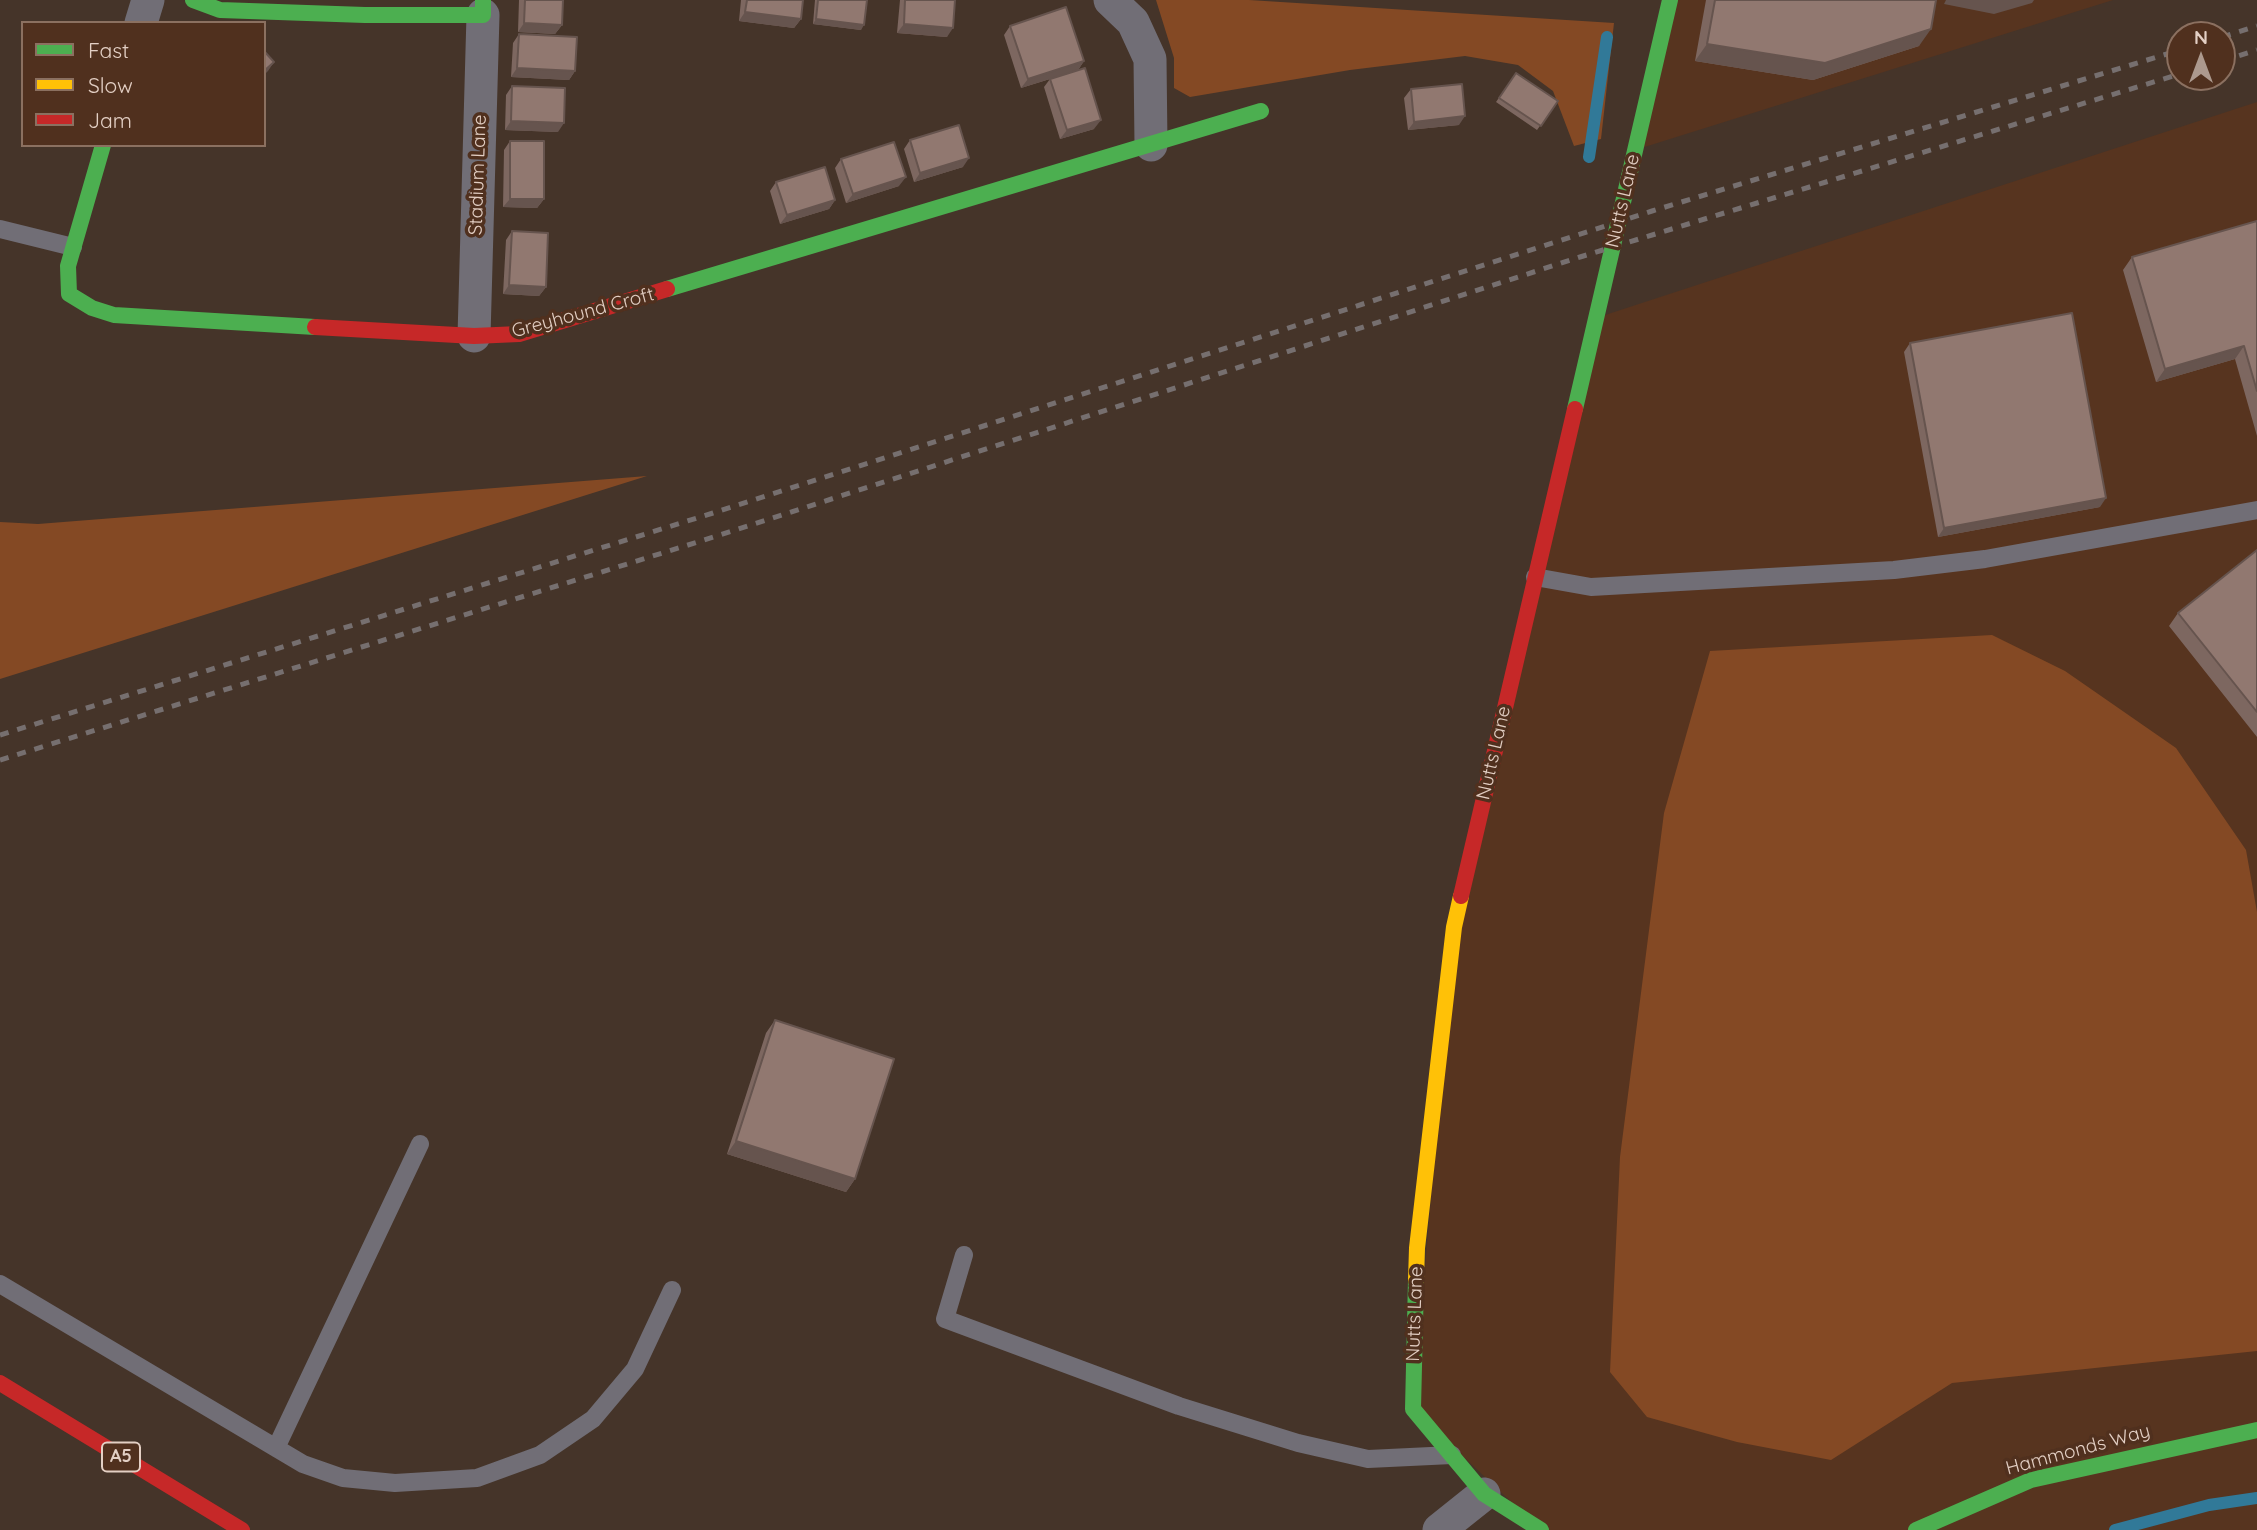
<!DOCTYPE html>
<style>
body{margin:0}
#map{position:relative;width:2257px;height:1530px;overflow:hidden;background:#453429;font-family:Quicksand,sans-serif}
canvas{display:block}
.legend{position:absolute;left:21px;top:21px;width:245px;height:126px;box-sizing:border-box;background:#50301e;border:2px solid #8b7060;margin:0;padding:9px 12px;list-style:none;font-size:21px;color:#e3cfc4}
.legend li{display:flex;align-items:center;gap:14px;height:35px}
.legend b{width:35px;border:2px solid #8b7060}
.north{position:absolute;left:2166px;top:21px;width:70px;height:70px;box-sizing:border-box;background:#50301e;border:2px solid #8b7060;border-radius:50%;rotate:0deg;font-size:19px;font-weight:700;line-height:28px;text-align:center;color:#e3cfc4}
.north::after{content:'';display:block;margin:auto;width:24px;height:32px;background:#ac998e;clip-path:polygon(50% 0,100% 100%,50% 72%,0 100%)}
</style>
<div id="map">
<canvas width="2257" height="1530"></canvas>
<ul class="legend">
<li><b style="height:9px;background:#4caf50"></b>Fast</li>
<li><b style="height:9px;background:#ffc107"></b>Slow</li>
<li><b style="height:9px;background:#c62828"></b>Jam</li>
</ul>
<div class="north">N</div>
</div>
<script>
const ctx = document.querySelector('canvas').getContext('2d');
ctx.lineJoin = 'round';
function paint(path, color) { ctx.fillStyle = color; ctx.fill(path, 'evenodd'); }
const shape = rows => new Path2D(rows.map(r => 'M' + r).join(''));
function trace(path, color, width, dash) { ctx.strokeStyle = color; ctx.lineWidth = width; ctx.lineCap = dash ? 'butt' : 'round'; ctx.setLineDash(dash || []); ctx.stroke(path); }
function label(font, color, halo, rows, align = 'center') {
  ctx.font = font + ' Quicksand,sans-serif'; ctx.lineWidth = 7; ctx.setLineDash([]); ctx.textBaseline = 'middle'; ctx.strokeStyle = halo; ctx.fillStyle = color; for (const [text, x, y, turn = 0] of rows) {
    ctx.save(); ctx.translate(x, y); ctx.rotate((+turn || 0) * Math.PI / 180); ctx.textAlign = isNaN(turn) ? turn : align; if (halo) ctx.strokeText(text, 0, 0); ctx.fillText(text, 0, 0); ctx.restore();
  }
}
const built = shape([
 [1670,0,2113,0,1635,150],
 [2257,102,2257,1530,1541,1530,1413,1409,1454,927,1596,318]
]);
const green = shape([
 [1156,0,1249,0,1614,23,1601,139,1574,146,1553,91,1518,65,1465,56,1350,70,1190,97,1174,88,1174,58],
 [647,476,0,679,0,522,38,524],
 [1992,635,2065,671,2176,748,2246,850,2257,912,2257,1351,1952,1383,1831,1460,1737,1442,1647,1417,1610,1372,1620,1157,1664,813,1710,651]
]);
const stream = shape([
 [1589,157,1607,37],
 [2115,1530,2209,1505,2257,1498]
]);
const lane = shape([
 [0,229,73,247],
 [1535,577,1591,587,1894,570,1985,559,2257,510],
 [964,1255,945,1319,1179,1406,1298,1443,1368,1459,1452,1455],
 [0,1284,303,1464,343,1478,395,1483,477,1478,540,1455,593,1419,635,1369,672,1290],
 [276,1448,420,1144]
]);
const street = shape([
 [1110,0,1133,22,1150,59,1151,145],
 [141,23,148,0],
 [474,336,483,15],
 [1439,1530,1484,1494]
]);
const fast = shape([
 [193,0,220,10,365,15,483,15,483,0],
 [103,145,68,266,69,294,92,308,114,315,315,327],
 [667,289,1261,111],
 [1575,409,1670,0],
 [1416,1280,1413,1409,1484,1494,1541,1530],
 [1916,1530,2031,1480,2257,1430]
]);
const slow = shape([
 [1416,1280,1417,1248,1454,927,1461,896]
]);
const jam = shape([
 [315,327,474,336,519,334,667,289],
 [1461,896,1575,409],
 [0,1383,242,1530]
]);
const rail = shape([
 [2222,37,2257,26],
 [2222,61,2257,50],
 [0,735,713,513,1652,211,2180,50],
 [0,760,720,535,1580,257,2180,74]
]);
const wall = shape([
 [519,0,563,0,562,25,555,34,518,32],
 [741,0,803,0,801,19,794,28,739,21],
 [815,0,867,0,861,30,813,24],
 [900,0,955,0,947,37,897,33],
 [1706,0,1936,0,1919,46,1813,80,1695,61],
 [1010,26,1084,61,1078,70,1094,129,1060,139,1044,87,1050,79,1021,88,1004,35],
 [519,34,575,71,569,80,511,77,513,43],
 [1516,73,1558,101,1537,130,1496,102],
 [512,86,558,132,505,130,506,95],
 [1411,89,1459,125,1408,130,1404,98],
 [910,140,963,167,914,182,904,149],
 [510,141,544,199,537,208,503,207,504,150],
 [841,159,899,186,846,203,835,168],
 [776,182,835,200,829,209,780,224,770,191],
 [2257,221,2257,436,2235,359,2156,382,2123,270,2132,257],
 [512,231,546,287,539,296,503,294,506,240],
 [1910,343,2100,507,1938,537,1904,352],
 [2257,550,2257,737,2169,626,2178,613],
 [775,1020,855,1179,846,1192,727,1154,766,1033]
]);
const shadedWall = shape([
 [1946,0,2034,0,2032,3,1994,14,1944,4],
 [745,12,801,19,794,28,739,21],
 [816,19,864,25,861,30,813,24],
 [524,23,562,25,555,34,518,32],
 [904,24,953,28,947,37,897,33],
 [1931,29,1919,46,1813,80,1695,61,1707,44],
 [1084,61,1078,70,1021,88,1028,79],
 [274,62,268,71,264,75,264,71],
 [517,68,575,71,569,80,511,77],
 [1465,116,1459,125,1408,130,1414,122],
 [1101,120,1094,129,1060,139,1067,130],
 [511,121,564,123,558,132,505,130],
 [969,158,963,167,914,182,920,173],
 [906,177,899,186,846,203,853,194],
 [510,199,544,199,537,208,503,207],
 [835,200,829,209,780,224,787,215],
 [509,285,546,287,539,296,503,294],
 [2244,346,2235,359,2156,382,2165,369],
 [2106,498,2100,507,1938,537,1944,528],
 [736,1141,855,1179,846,1192,727,1154]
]);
const building = shape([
 [525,0,563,0,562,25,524,23,525,0],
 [747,0,803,0,801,19,745,12,747,0],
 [818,0,867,0,864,25,816,19,818,0],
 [905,0,955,0,953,28,904,24,905,0],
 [1715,0,1936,0,1931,29,1825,63,1707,44,1715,0],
 [1066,7,1084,61,1028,79,1010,26,1066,7],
 [519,34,577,37,575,71,517,68,519,34],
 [264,51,274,62,264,71,264,51],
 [1085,68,1101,120,1067,130,1050,79,1085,68],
 [1516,73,1558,101,1541,126,1499,98,1516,73],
 [1462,84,1465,116,1414,122,1411,89,1462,84],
 [512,86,565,88,564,123,511,121,512,86],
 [959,125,969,158,920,173,910,140,959,125],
 [510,141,544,141,544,199,510,199,510,141],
 [894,142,906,177,853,194,841,159,894,142],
 [825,167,835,200,787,215,776,182,825,167],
 [2257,221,2257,391,2244,346,2165,369,2132,257,2257,221],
 [512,231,548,233,546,287,509,285,512,231],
 [2072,313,2106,498,1944,528,1910,343,2072,313],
 [2257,550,2257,712,2178,613,2257,550],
 [775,1020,894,1059,855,1179,736,1141,775,1020]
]);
const shields = [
 [121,1457,38]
];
const shieldNames = [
 ["A5",121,1457]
];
const streetNames = [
 ["Stadium Lane",478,175,-88],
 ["Nutts Lane",1623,201,-77],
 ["Greyhound Croft",583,313,-15],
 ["Nutts Lane",1494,753,-77],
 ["Nutts Lane",1415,1314,-88],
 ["Hammonds Way",2078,1450,-15]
];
paint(built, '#57341f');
paint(green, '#844924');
trace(stream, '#317998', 12);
trace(lane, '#716e76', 18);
trace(street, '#716e76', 33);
trace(fast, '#4caf50', 16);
trace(slow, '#ffc107', 16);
trace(jam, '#c62828', 16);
trace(rail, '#766f6f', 5, [9, 9]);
paint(wall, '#7d6760');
paint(shadedWall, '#66544e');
paint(building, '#917870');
trace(building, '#66544e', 2);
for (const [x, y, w] of shields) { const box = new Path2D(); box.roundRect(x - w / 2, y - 14.5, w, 29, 5); ctx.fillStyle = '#50301e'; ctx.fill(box); trace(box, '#e3cfc4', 2); }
label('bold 18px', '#e3cfc4', null, shieldNames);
label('19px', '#e3cfc4', '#50301e', streetNames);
</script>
